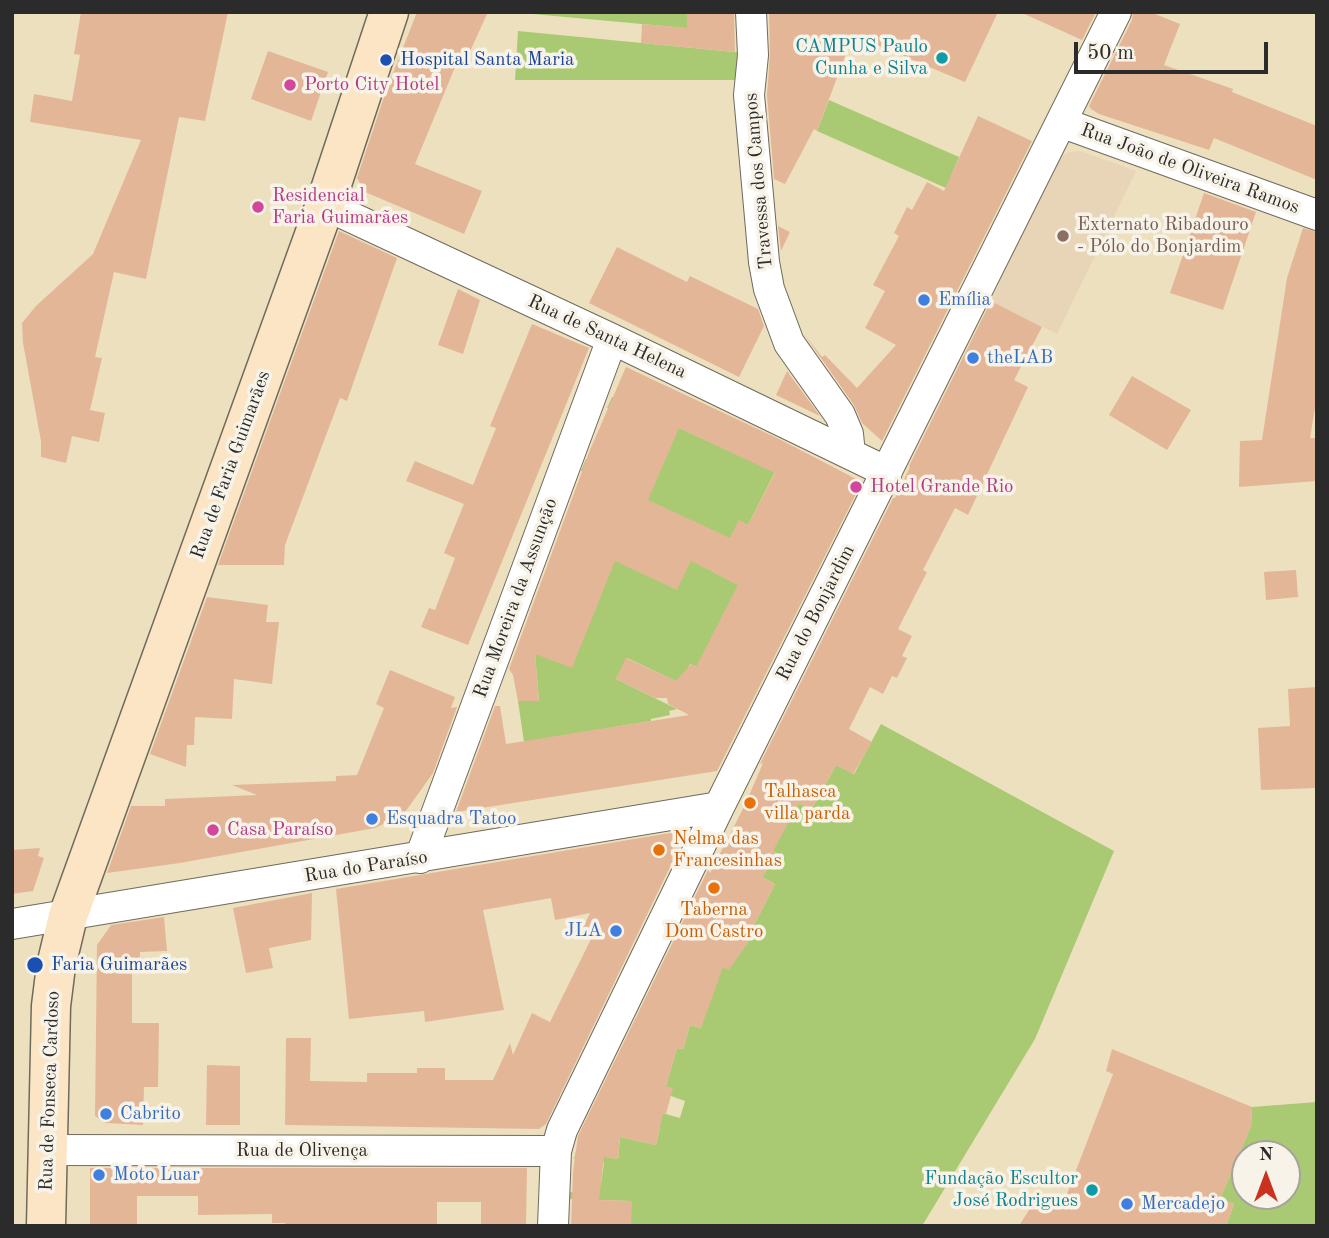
<!DOCTYPE html>
<meta charset="utf-8">
<style>
body{margin:0}
#map{position:relative;width:1329px;height:1238px;overflow:hidden;background:#ede0be;font-family:"Old Standard TT",serif}
canvas{display:block}
.frame{position:absolute;inset:0;border:14px solid #2b2b2b;pointer-events:none}
.north{position:absolute;left:1231px;top:1140px;width:70px;height:70px;box-sizing:border-box;background:#f7f3e8;border:2px solid #a5a39c;border-radius:50%;rotate:0deg;font-size:19px;font-weight:700;line-height:28px;text-align:center;color:#2b2b2b}
.north::after{content:'';display:block;margin:auto;width:24px;height:32px;background:#c8321e;clip-path:polygon(50% 0,100% 100%,50% 72%,0 100%)}
.scale{position:absolute;left:1074px;top:42px;width:194px;height:32px;box-sizing:border-box;border:4px solid #2b2b2b;border-top:0;padding-left:9px;font-size:21px;line-height:24px;white-space:nowrap;color:#2b2b2b;-webkit-text-stroke:5px #f7f3e8;paint-order:stroke}
</style>
<div id="map">
<canvas width="1329" height="1238"></canvas>
<div class="frame"></div>
<div class="north">N</div>
<div class="scale">50 m</div>
</div>
<script>
const ctx = document.querySelector('canvas').getContext('2d');
ctx.lineJoin = 'round';
function paint(path, color) { ctx.fillStyle = color; ctx.fill(path, 'evenodd'); }
const shape = rows => new Path2D(rows.map(r => 'M' + r).join(''));
function trace(path, color, width, dash) { ctx.strokeStyle = color; ctx.lineWidth = width; ctx.lineCap = dash ? 'butt' : 'round'; ctx.setLineDash(dash || []); ctx.stroke(path); }
function label(font, color, halo, rows, align = 'center') {
  ctx.font = font + ' "Old Standard TT",serif'; ctx.lineWidth = 7; ctx.setLineDash([]); ctx.textBaseline = 'middle'; ctx.strokeStyle = halo; ctx.fillStyle = color; for (const [text, x, y, turn = 0] of rows) {
    ctx.save(); ctx.translate(x, y); ctx.rotate((+turn || 0) * Math.PI / 180); ctx.textAlign = isNaN(turn) ? turn : align; if (halo) ctx.strokeText(text, 0, 0); ctx.fillText(text, 0, 0); ctx.restore();
  }
}
const built = shape([
 [1080,151,1136,171,1057,334,991,301,1059,158,1069,152]
]);
const green = shape([
 [686,12,699,13,696,29,522,13],
 [518,31,745,53,745,80,515,80],
 [829,100,959,157,946,188,817,131],
 [612,397,775,472,748,525,739,521,713,572,776,604,697,667,690,664,680,683,627,658,616,679,677,709,669,711,670,715,651,719,651,721,524,742,518,701,539,701,535,654,615,561,707,528,581,471,586,459,653,487,653,427,607,408],
 [881,724,1114,851,1035,1039,922,1226,631,1226,631,1201,567,1199,570,1192,595,1195,601,1183,604,1163,574,1159,576,1152,618,1159,620,1137,656,1145,660,1127,655,1111,680,1118,685,1101,671,1096,666,1086,677,1048,683,1049,690,1025,701,1028,716,965,729,969,752,936,749,935,775,884,762,877,778,854,770,849,799,803,811,810,836,765,854,774],
 [1317,1102,1317,1226,1226,1226,1234,1204,1220,1199,1251,1126,1252,1107],
 [1245,1154,1287,1154,1287,1196,1245,1196]
]);
const building = shape([
 [81,12,228,12,205,121,179,117,146,279,114,272,95,357,102,358,90,410,105,413,99,442,72,436,66,463,41,457,41,441,23,343,22,323,36,306,93,254,141,140,30,122,34,94,72,101,80,55,74,54],
 [417,12,488,12,467,58,460,55,415,164,482,191,464,234,365,192,357,178,386,91],
 [687,12,734,12,735,52,641,43,642,24,687,28],
 [769,12,998,12,965,82,853,35,817,131,814,129,785,184,774,179,767,95,770,54],
 [1020,12,1096,12,1082,40],
 [1133,12,1150,12,1180,24,1164,65,1233,89,1232,92,1317,126,1317,180,1214,138,1209,150,1099,114,1091,109,1089,106,1132,20],
 [268,51,328,72,311,121,251,99],
 [978,116,1032,141,882,441,862,423,854,405,804,334,822,357,825,355,857,388,896,345,865,328,885,291,873,285,899,236,894,233,907,207,912,210,927,182,944,191],
 [1204,193,1256,212,1223,310,1170,293],
 [778,226,790,232,781,251],
 [1303,228,1317,232,1317,396,1310,438,1317,438,1317,481,1239,487,1240,441,1262,440,1287,278],
 [339,231,397,258,347,401,340,398,285,545,284,565,218,565],
 [617,247,687,282,690,276,758,309,764,326,739,377,589,303],
 [458,289,480,300,463,354,438,345],
 [991,301,1042,327,1014,380,1028,387,968,515,955,508,923,570,927,572,898,629,912,636,902,656,907,658,897,678,892,676,883,694,870,687,849,729,872,742,853,774,836,765,811,810,799,803,773,851,778,854,762,877,775,884,749,935,752,936,729,970,723,967,701,1028,690,1025,683,1049,677,1048,666,1086,673,1088,666,1114,663,1113,656,1145,620,1137,618,1159,604,1157,599,1200,632,1201,631,1226,571,1226,573,1172,578,1136,708,870,710,873,745,805,763,763,760,764,893,498,895,498,910,467,909,466],
 [532,324,589,348,468,645,421,627,429,608,435,610,455,558,444,553,464,504,406,481,415,461,473,485,496,428,490,426],
 [626,367,779,439,862,482,717,771,456,812,495,706,500,706,506,744,689,715,668,704,667,698,655,698,616,679,626,658,676,681,691,664,696,667,738,585,691,561,677,590,615,561,572,668,535,654,539,701,518,701,513,675,509,669,590,450],
 [679,428,775,473,748,525,739,520,730,538,648,500],
 [787,371,820,416,776,395],
 [1132,376,1191,410,1167,450,1109,415],
 [1296,570,1298,597,1266,600,1264,572],
 [207,597,268,605,266,622,279,622,272,684,234,679,232,719,195,717,194,745,187,745,186,767,150,754],
 [390,670,455,697,451,708,457,707,433,773,403,815,375,828,180,863,107,873,131,806,165,806,165,799,257,795,232,785,336,781,336,776,357,775,384,708,376,704],
 [1317,687,1317,788,1261,790,1258,728,1290,726,1288,689],
 [676,832,683,840,546,1124,539,1129,285,1125,286,1038,311,1038,310,1081,367,1082,367,1073,417,1073,417,1068,445,1068,445,1080,493,1080,510,1043,513,1055,532,1013,550,1022,591,939,580,935,590,913,555,920,551,898,483,910,504,1010,425,1022,424,1011,349,1019,336,889],
 [40,848,38,856,44,858,33,891,12,894,12,850],
 [312,893,311,940,269,948,273,968,246,973,233,908],
 [164,917,167,951,140,952,140,972,132,972,132,1023,159,1023,158,1087,144,1087,143,1125,106,1123,95,1116,97,945,111,925],
 [1112,1049,1252,1107,1251,1126,1220,1199,1234,1204,1226,1226,1019,1226,1037,1197,1062,1207,1113,1074,1106,1071],
 [207,1065,240,1066,240,1125,206,1125],
 [90,1168,527,1168,526,1226,481,1226,481,1202,437,1202,437,1225,285,1226,285,1223,272,1223,272,1214,198,1215,198,1196,137,1196,137,1225,90,1225]
]);
const street = shape([
 [751,12,753,55,749,95,764,262,769,289,789,343,840,415,848,434,850,454],
 [1063,123,1317,215],
 [325,205,612,339,887,472],
 [420,858,612,339],
 [12,924,719,807],
 [47,1150,556,1151],
 [553,1226,556,1151,562,1130,719,807,1116,12]
]);
const secondary = shape([
 [46,1226,51,1006,56,966,68,916,325,205,389,12]
]);
const markers = [
 [942,58,7,"#0f9aa8"],
 [386,60,7,"#1a4fb4"],
 [290,85,7,"#d1479c"],
 [258,207,7,"#d1479c"],
 [1063,236,7,"#8d6e63"],
 [924,300,7,"#3f7fe0"],
 [973,358,7,"#3f7fe0"],
 [856,487,7,"#d1479c"],
 [750,803,7,"#e8710a"],
 [372,819,7,"#3f7fe0"],
 [213,830,7,"#d1479c"],
 [659,850,7,"#e8710a"],
 [714,888,7,"#e8710a"],
 [616,931,7,"#3f7fe0"],
 [35,965,9,"#1a4fb4"],
 [106,1114,7,"#3f7fe0"],
 [99,1175,7,"#3f7fe0"],
 [1092,1190,7,"#0f9aa8"],
 [1127,1204,7,"#3f7fe0"]
];
const cultureNames = [
 ["CAMPUS Paulo",928,47],
 ["Cunha e Silva",928,69],
 ["Fundação Escultor",1078,1179],
 ["José Rodrigues",1078,1201]
];
const transitNames = [
 ["Hospital Santa Maria",400,60],
 ["Faria Guimarães",51,965]
];
const hotelNames = [
 ["Porto City Hotel",304,85],
 ["Residencial",272,196],
 ["Faria Guimarães",272,218],
 ["Hotel Grande Rio",870,487],
 ["Casa Paraíso",227,830]
];
const streetNames = [
 ["Rua João de Oliveira Ramos",1190,169,20],
 ["Travessa dos Campos",759,181,-95],
 ["Rua de Santa Helena",607,337,25],
 ["Rua de Faria Guimarães",231,465,-70],
 ["Rua Moreira da Assunção",516,598,-70],
 ["Rua do Bonjardim",816,613,-63],
 ["Rua do Paraíso",366,867,-9],
 ["Rua de Fonseca Cardoso",50,1091,-88],
 ["Rua de Olivença",302,1151]
];
const educationNames = [
 ["Externato Ribadouro",1077,225],
 ["- Pólo do Bonjardim",1077,247]
];
const shopNames = [
 ["Emília",938,300],
 ["theLAB",987,358],
 ["Esquadra Tatoo",386,819],
 ["JLA",602,931,"right"],
 ["Cabrito",120,1114],
 ["Moto Luar",113,1175],
 ["Mercadejo",1141,1204]
];
const foodNames = [
 ["Talhasca",764,792],
 ["villa parda",764,814],
 ["Nelma das",673,839],
 ["Francesinhas",673,861],
 ["Taberna",714,910,"center"],
 ["Dom Castro",714,932,"center"]
];
paint(built, '#e8d4b7');
paint(green, '#a9ca73');
paint(building, '#e3b698');
trace(street, '#6f6a5e', 32);
trace(secondary, '#6f6a5e', 41);
trace(street, '#fff', 30);
trace(secondary, '#fce5c4', 38);
for (const [x, y, r, color] of markers) { const dot = new Path2D(); dot.arc(x, y, r, 0, 2 * Math.PI); ctx.fillStyle = color; ctx.fill(dot); trace(dot, '#f7f3e8', 2.5); }
label('19px', '#0d838f', '#f7f3e8', cultureNames, 'right');
label('19px', '#164399', '#f7f3e8', transitNames, 'left');
label('19px', '#b23c85', '#f7f3e8', hotelNames, 'left');
label('19px', '#2b2b2b', '#f7f3e8', streetNames);
label('19px', '#785e54', '#f7f3e8', educationNames, 'left');
label('19px', '#366cbe', '#f7f3e8', shopNames, 'left');
label('19px', '#c56008', '#f7f3e8', foodNames, 'left');
</script>
